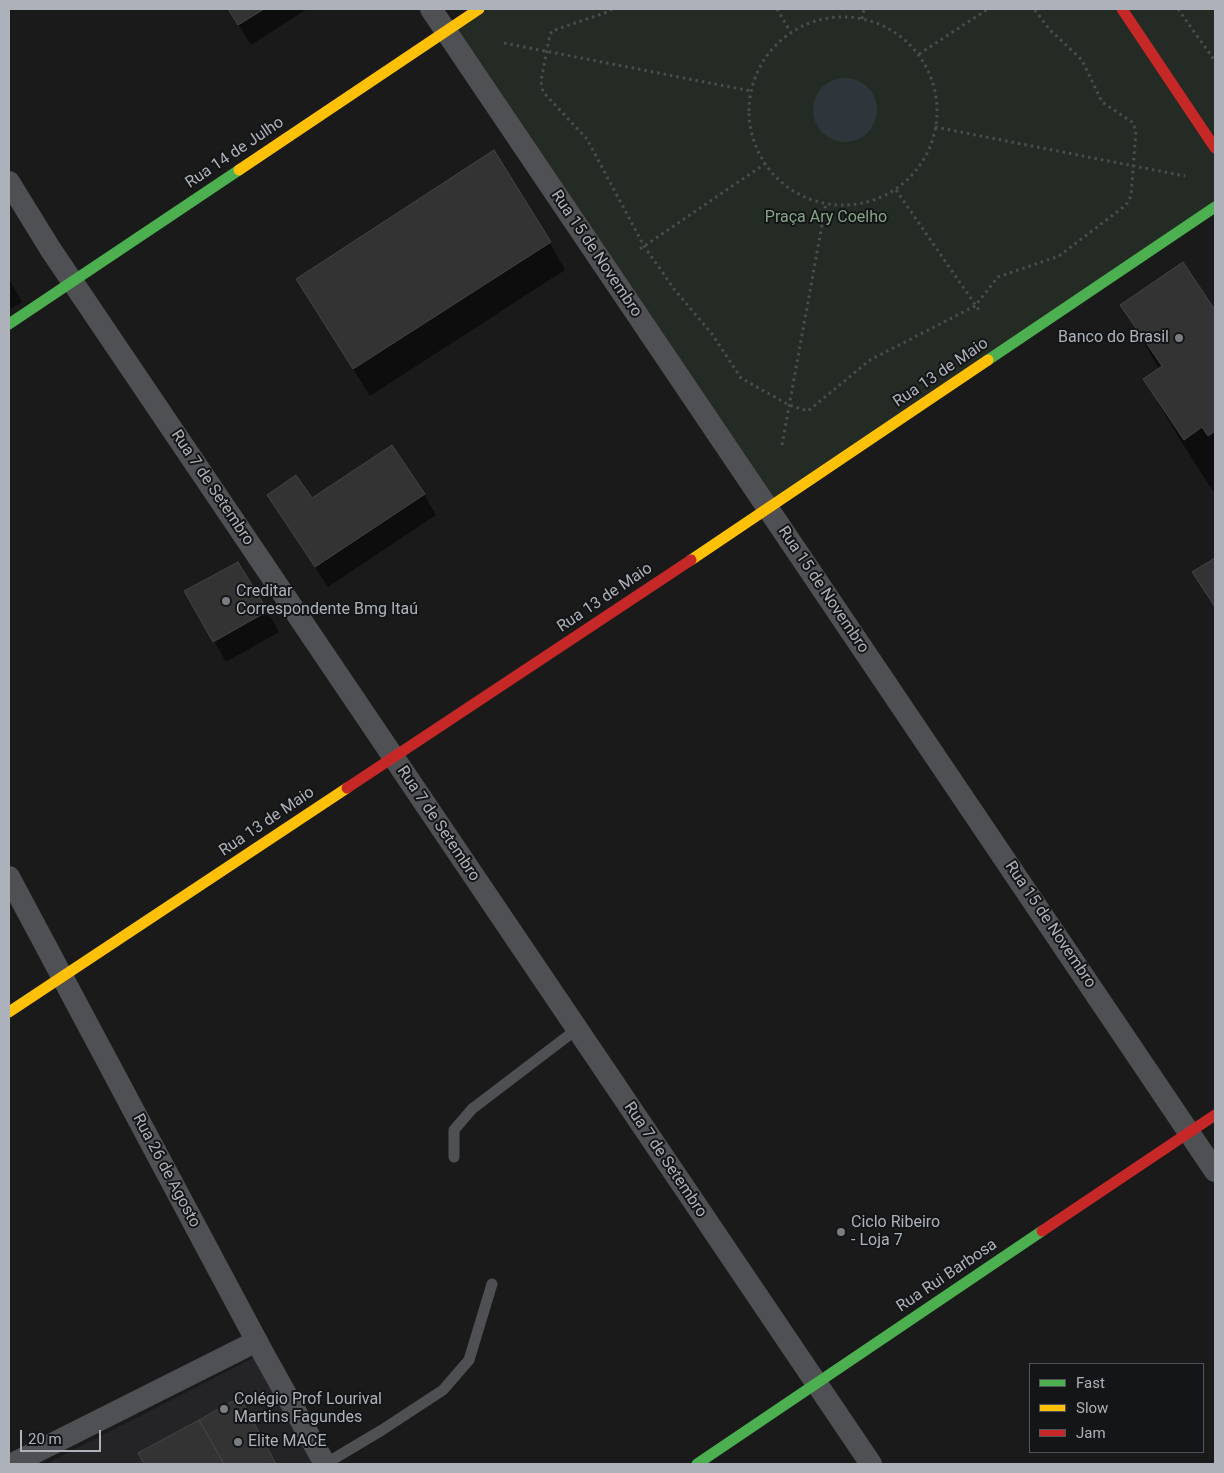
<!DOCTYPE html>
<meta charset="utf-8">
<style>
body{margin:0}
#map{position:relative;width:1224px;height:1473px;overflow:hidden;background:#1a1a1a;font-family:Roboto,sans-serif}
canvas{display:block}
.frame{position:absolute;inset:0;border:10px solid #adb2ba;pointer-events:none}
.legend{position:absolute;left:1029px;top:1363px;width:175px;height:90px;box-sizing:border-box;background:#141516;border:1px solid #515458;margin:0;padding:6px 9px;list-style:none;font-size:15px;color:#adb2ba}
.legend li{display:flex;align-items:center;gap:10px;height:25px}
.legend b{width:25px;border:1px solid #515458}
.scale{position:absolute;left:20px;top:1430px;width:81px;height:22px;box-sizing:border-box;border:2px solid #adb2ba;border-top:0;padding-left:6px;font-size:15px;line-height:18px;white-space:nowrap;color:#adb2ba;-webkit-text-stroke:4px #141516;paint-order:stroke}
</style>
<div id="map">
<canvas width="1224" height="1473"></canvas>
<div class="frame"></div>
<ul class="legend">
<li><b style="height:6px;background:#4caf50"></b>Fast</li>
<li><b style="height:6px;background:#ffc107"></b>Slow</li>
<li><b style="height:6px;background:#c62828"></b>Jam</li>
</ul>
<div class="scale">20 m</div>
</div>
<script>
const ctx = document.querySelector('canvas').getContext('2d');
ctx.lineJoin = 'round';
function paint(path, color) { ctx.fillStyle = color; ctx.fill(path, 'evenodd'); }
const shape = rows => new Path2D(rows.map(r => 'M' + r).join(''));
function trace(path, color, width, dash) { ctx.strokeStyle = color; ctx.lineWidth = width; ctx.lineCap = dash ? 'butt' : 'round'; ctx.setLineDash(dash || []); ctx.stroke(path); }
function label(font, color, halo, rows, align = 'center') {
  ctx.font = font + ' Roboto,sans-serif'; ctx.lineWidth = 4; ctx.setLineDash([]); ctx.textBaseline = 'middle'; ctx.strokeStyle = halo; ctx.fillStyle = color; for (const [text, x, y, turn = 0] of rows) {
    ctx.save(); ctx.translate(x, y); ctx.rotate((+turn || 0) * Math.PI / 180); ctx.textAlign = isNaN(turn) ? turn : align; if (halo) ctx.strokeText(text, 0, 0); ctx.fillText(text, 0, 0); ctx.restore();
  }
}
const built = shape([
 [263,1353,325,1464,46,1464]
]);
const green = shape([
 [479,9,1215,9,1215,207,768,509,446,31]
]);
const water = shape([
 '813 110a32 32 0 1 1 64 0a32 32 0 1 1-64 0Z'
]);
const shadow = shape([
 [229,9,307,9,251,45],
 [550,243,565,270,370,396,314,306],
 [1183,263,1215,312,1215,494,1180,440,1144,379,1159,369,1122,305],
 [9,279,22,302,9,310],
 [424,494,436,515,328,587,281,516,312,500],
 [1215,560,1215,608,1193,573],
 [186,591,267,611,279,632,226,662],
 [251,1420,276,1464,145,1464,139,1454]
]);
const building = shape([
 [228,9,264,9,238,25,228,9],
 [494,150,551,242,353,369,296,279,494,150],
 [1183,262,1215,310,1215,431,1208,436,1202,427,1184,440,1143,379,1162,366,1120,305,1183,262],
 [392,445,425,494,315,567,267,495,296,475,312,498,392,445],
 [1215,558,1215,607,1192,572,1215,558],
 [238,562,268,611,213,642,184,591,238,562],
 [240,1397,276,1464,224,1464,199,1420,240,1397],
 [199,1420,224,1464,144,1464,138,1453,199,1420]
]);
const path = shape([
 [612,9,610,11,552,31,550,34,541,81,543,92,587,139,644,246,674,289,712,334,741,378,789,405,808,411,870,360,975,306,998,277,1059,256,1126,205,1131,196,1136,130,1132,122,1102,102,1082,60,1050,30,1034,9],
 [777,9,791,33],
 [1178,9,1215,61],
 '749 111a94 94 0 1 1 188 0a94 94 0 1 1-188 0Z',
 [862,19,864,9],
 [504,43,751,91],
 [919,54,988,9],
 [935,127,1185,176],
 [896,190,981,313],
 [640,249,766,163],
 [782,445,826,203]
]);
const lane = shape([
 [454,1157,454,1130,472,1109,577,1029],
 [325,1464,382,1430,443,1390,469,1360,492,1284]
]);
const street = shape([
 [431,9,1215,1171],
 [9,182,51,250,871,1464],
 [9,877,263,1353,325,1464],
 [12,1464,257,1341]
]);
const fast = shape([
 [9,324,239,170],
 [988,360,1215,207],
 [697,1464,1042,1231]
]);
const slow = shape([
 [239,170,479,9],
 [691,560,988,360],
 [9,1012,347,788]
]);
const jam = shape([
 [1122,9,1215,148],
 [347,788,691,560],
 [1042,1231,1215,1115]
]);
const markers = [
 [1179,338,5,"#7a7d82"],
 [226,601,5,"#7a7d82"],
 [841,1232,5,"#7a7d82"],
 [224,1409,5,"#7a7d82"],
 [238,1442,5,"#7a7d82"]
];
const streetNames = [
 ["Rua 14 de Julho",235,153,-34],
 ["Rua 15 de Novembro",596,254,56],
 ["Rua 13 de Maio",941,373,-34],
 ["Rua 7 de Setembro",212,488,56],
 ["Rua 15 de Novembro",823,590,56],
 ["Rua 13 de Maio",605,598,-34],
 ["Rua 13 de Maio",267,822,-34],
 ["Rua 7 de Setembro",438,824,56],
 ["Rua 15 de Novembro",1050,925,56],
 ["Rua 7 de Setembro",665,1160,56],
 ["Rua 26 de Agosto",166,1171,62],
 ["Rua Rui Barbosa",947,1276,-34]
];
const parkNames = [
 ["Praça Ary Coelho",826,218]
];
const poiNames = [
 ["Banco do Brasil",1169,338,"right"],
 ["Creditar",236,592],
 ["Correspondente Bmg Itaú",236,610],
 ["Ciclo Ribeiro",851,1223],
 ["- Loja 7",851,1241],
 ["Colégio Prof Lourival",234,1400],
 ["Martins Fagundes",234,1418],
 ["Elite MACE",248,1442]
];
paint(built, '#242426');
paint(green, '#242b24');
paint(water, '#2e363c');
paint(shadow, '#0007');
paint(building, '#333334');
trace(building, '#434446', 1);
trace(path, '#4a4c4e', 3, [2.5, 4]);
trace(lane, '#4f5053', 11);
trace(street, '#4f5053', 22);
trace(fast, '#4caf50', 11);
trace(slow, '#ffc107', 11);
trace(jam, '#c62828', 11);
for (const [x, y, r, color] of markers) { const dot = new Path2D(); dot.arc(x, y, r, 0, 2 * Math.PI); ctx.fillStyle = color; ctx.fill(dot); trace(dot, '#141516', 2); }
label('16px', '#adb2ba', '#141516', streetNames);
label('16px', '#85a485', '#141516', parkNames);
label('16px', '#adb2ba', '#141516', poiNames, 'left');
</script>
